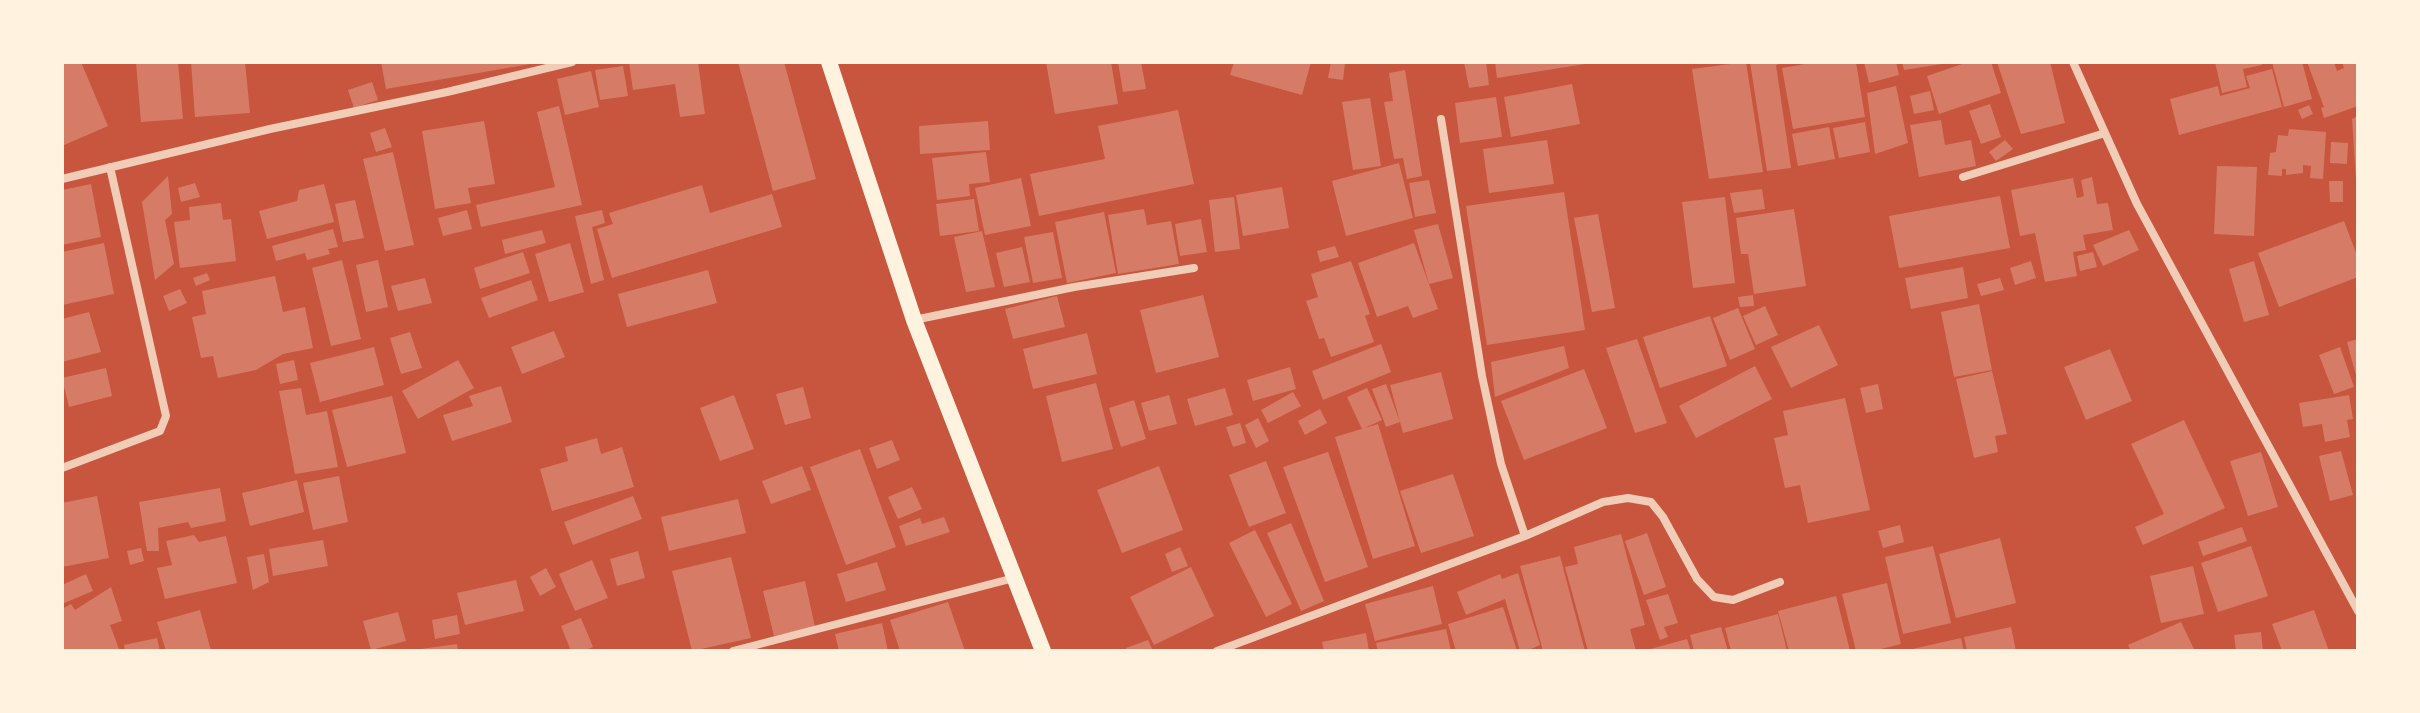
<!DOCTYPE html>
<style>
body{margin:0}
#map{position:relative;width:2420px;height:713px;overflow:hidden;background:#c8553d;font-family:"Space Grotesk",sans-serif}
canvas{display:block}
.frame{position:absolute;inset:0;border:64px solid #fff3e0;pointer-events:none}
</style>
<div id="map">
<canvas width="2420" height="713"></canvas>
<div class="frame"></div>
</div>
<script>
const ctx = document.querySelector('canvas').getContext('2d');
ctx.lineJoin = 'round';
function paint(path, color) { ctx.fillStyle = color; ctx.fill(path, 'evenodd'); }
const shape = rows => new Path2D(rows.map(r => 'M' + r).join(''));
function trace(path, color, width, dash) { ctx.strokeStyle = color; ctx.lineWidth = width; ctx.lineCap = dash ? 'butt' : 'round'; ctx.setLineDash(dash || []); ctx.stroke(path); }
const building = shape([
 [62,62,81,62,108,126,62,146],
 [136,62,178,62,183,119,141,122],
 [191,62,245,62,250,113,195,117],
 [381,62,530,62,530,64,386,89],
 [629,62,698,62,705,114,680,117,675,84,633,90],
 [738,62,784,62,816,179,773,191],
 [1046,62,1111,62,1118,104,1055,114],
 [1118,62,1141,62,1146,89,1123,92],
 [1234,62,1311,62,1302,95,1230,75],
 [1331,62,1345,63,1343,80,1328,78],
 [1464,62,1486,62,1489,85,1469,88],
 [1495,62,1585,62,1585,64,1497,78],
 [1746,62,1763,172,1709,179,1692,69],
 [1750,62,1786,62,1776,65,1791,168,1767,171],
 [1817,62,1856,62,1865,117,1793,129,1782,68],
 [1864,62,1896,62,1899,75,1869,83],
 [1902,62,1942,62,1942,64,1904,70],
 [1968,62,1991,62,2001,93,1939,114,1927,76],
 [1997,62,2050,62,2065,123,2021,134],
 [2215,62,2261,62,2262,65,2243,69,2247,87,2222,93],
 [2272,62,2302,62,2312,99,2284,107],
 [2307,62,2334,62,2337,71,2344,68,2342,62,2358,62,2358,106,2324,118,2321,108,2324,107],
 [623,66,628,96,600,100,595,70],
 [2272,69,2282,107,2179,135,2170,99,2218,86,2220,96,2250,88,2246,76],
 [1405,70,1422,176,1407,179,1403,158,1394,159,1384,102,1393,101,1389,73],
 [591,71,599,107,565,115,557,79],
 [372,82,378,100,354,108,348,90],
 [1572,84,1580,124,1511,137,1504,97],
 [1896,86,1908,143,1875,154,1867,93],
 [1930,91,1934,110,1914,114,1910,96],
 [1496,97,1502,137,1460,143,1455,103],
 [1370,98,1381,166,1353,170,1342,102],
 [1990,104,2001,137,1981,144,1969,111],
 [2309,105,2313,114,2302,119,2298,110],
 [559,106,582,205,481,227,476,205,555,187,537,112],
 [1178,110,1194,184,1039,216,1030,174,1105,159,1098,126],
 [2358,116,2358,180,2356,180,2352,119],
 [1941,120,1945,145,1971,140,1976,166,1919,177,1910,125],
 [484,121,495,184,468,188,471,203,435,209,422,131],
 [988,121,990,150,920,154,919,126],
 [1865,122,1870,152,1839,158,1833,128],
 [1829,127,1835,159,1798,166,1792,134],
 [385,128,392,147,376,152,370,133],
 [2289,129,2326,132,2323,179,2310,178,2311,166,2303,165,2303,173,2286,175,2286,169,2282,169,2282,176,2268,175,2270,153,2276,152,2278,135,2288,136],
 [1547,140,1554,184,1489,193,1483,149],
 [2005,140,2013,149,1996,161,1989,152],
 [2331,142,2348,143,2347,164,2330,163],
 [393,152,414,245,385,251,363,159],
 [986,152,990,182,969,184,970,196,937,200,932,158],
 [1399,163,1413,218,1346,236,1332,181],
 [2217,166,2257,167,2254,236,2214,234],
 [168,176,172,214,165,220,174,264,155,280,142,202],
 [2092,177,2097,204,2108,203,2113,230,2083,235,2086,250,2073,252,2077,276,2045,282,2035,233,2020,236,2011,190,2073,178,2077,198,2084,196,2081,180],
 [1021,178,1031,226,985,235,975,188],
 [1429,180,1436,213,1415,217,1409,183],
 [2329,181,2343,181,2343,202,2330,202],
 [195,183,200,197,181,202,178,188],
 [91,184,101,237,62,245,62,190],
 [324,184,334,222,267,239,259,211,297,201,299,190],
 [702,185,710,213,772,194,782,227,612,278,597,229,613,224,609,213],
 [1282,187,1289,228,1243,236,1236,195],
 [1762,189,1765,209,1734,213,1730,193],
 [1564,192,1585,330,1487,345,1466,206],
 [2000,196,2010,248,1899,268,1889,216],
 [1234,197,1240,249,1215,252,1209,200],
 [1725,197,1735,283,1693,288,1682,202],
 [974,199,979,231,940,236,936,204],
 [355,200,364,238,343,242,335,204],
 [221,203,223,220,231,219,236,261,180,268,174,222,190,220,189,207],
 [1144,209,1147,225,1171,221,1179,264,1118,274,1108,215],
 [1794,209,1806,286,1754,294,1748,254,1741,254,1736,218],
 [467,210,472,229,443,236,438,218],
 [602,210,605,223,592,227,604,280,591,284,575,216],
 [1104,212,1116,273,1067,283,1055,222],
 [1598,214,1615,308,1592,312,1574,218],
 [1201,219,1207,252,1180,256,1175,224],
 [2344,221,2358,258,2358,277,2279,307,2258,253],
 [1438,224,1453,278,1429,284,1414,230],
 [333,229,338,247,328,249,330,254,307,260,305,253,276,261,272,246],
 [542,230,546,243,505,254,502,240],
 [2129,230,2139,250,2103,266,2093,245],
 [982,231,995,287,966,292,954,237],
 [1053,232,1062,278,1033,283,1024,237],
 [104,243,114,294,62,305,62,252],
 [570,243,584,292,549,302,535,254],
 [1414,243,1438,309,1413,318,1408,306,1377,317,1358,263],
 [1335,246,1339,257,1320,262,1317,251],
 [1022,247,1030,282,1004,287,996,253],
 [523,252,530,273,480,289,474,268],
 [2093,252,2097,267,2080,271,2077,256],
 [342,260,361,339,331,346,312,268],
 [378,260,388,307,366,312,356,265],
 [1351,261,1370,314,1365,316,1374,342,1331,357,1324,338,1319,339,1306,301,1318,297,1311,274],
 [2031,261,2036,278,2015,285,2010,268],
 [2254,261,2269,315,2244,322,2229,269],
 [1963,267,1968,298,1911,309,1905,278],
 [708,270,717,303,627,327,618,294],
 [207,273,210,280,196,286,193,278],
 [275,276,283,312,305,307,313,348,283,354,256,370,218,378,213,356,201,358,192,317,206,314,202,291],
 [425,278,432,303,398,311,391,286],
 [2000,278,2004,290,1981,296,1977,284],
 [531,280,538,300,489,318,481,298],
 [180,289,187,303,169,311,163,296],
 [1203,295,1219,357,1156,373,1140,310],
 [1753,295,1754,306,1740,307,1738,297],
 [1057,296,1065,327,1013,339,1005,309],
 [1979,304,1992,370,1954,377,1941,312],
 [1765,306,1778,335,1756,345,1743,316],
 [1738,308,1755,349,1730,360,1713,318],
 [89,312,101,352,62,362,62,319],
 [1710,316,1727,366,1660,388,1643,337],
 [1819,325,1838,365,1791,388,1771,347],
 [554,331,565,357,522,374,511,347],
 [410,332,422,368,401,374,390,338],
 [1087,333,1097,374,1033,389,1023,349],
 [1637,339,1667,423,1635,433,1606,348],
 [2358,339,2358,379,2357,379,2347,342],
 [1381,344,1391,372,1323,400,1312,371],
 [1564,346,1569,368,1495,397,1491,362],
 [374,347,384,385,320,402,310,363],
 [2340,347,2354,387,2334,394,2319,355],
 [2110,349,2132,401,2086,420,2064,367],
 [294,360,298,380,280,384,276,364],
 [458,360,474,388,418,419,402,391],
 [1755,366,1772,399,1696,438,1679,406],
 [1290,367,1296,389,1253,401,1247,380],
 [106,368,112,396,69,407,62,378],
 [1584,369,1607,428,1524,460,1501,401],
 [1992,371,2007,434,1995,436,1998,452,1974,458,1956,379],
 [1441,372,1453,419,1403,433,1390,385],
 [1096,383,1113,449,1062,462,1046,396],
 [1386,384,1400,422,1386,427,1372,389],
 [1878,384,1883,409,1866,413,1860,388],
 [501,386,512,422,452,441,443,415,473,406,469,396],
 [803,387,811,418,785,425,776,394],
 [301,388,306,415,327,411,338,467,295,474,279,391],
 [1225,388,1233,415,1195,426,1187,399],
 [1367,388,1382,420,1362,429,1347,397],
 [1293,392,1301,406,1268,423,1261,410],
 [734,395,754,449,720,461,700,408],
 [1169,395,1177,424,1149,431,1141,403],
 [2349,395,2353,419,2347,420,2350,437,2325,442,2322,424,2303,427,2299,403],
 [392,396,406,453,347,467,332,410],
 [1845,398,1870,510,1808,523,1800,485,1785,488,1774,438,1788,435,1783,411],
 [1134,400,1146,439,1121,447,1109,408],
 [1320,409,1327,423,1305,435,1298,421],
 [1258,418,1269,441,1256,448,1245,425],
 [2184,420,2225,508,2143,545,2135,527,2164,514,2131,444],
 [1240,423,1246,443,1233,447,1226,427],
 [1378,424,1415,546,1373,559,1335,437],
 [597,438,601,454,622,447,634,487,552,511,540,469,568,461,565,447],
 [892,440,900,460,877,469,869,448],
 [860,449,896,547,846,565,810,467],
 [2341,451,2353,495,2330,501,2319,456],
 [1328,452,1368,567,1325,582,1283,467],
 [2261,452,2278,507,2248,516,2230,461],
 [1266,461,1286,513,1249,527,1229,475],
 [802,466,811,490,771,504,762,481],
 [1159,466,1183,530,1122,553,1097,490],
 [1453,474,1474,536,1421,553,1400,491],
 [339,476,348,522,313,530,303,483],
 [297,480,304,512,250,526,242,493],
 [912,487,922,509,898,519,888,497],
 [220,488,226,521,191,528,188,522,158,528,159,551,147,551,139,502],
 [97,496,109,558,62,567,62,503],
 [633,496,642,519,573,545,564,522],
 [738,499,746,533,669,551,661,517],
 [944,517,950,532,906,546,899,526,920,518,922,524],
 [1291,523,1324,601,1301,611,1267,533],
 [1900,525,1904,542,1883,548,1878,531],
 [2242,527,2247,541,2203,556,2198,542],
 [1255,530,1292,604,1266,617,1229,543],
 [1647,533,1666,587,1644,595,1625,541],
 [1621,534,1645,625,1630,629,1636,651,1588,651,1565,567,1578,564,1574,547],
 [194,535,199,542,226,536,237,583,165,599,157,568,172,565,166,541],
 [2000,538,2016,603,1956,618,1939,554],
 [323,540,328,566,273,576,269,549],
 [1933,546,1951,623,1903,634,1885,557],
 [2251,546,2268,596,2218,612,2201,563],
 [1180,547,1188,566,1172,572,1165,554],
 [141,548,144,561,130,565,127,551],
 [638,551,645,578,617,586,610,559],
 [264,554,269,582,253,590,247,557],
 [1560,556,1585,651,1543,651,1520,566],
 [731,557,751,638,692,651,672,571],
 [592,560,608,598,575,611,559,574],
 [877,562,886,590,846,602,837,574],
 [2193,566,2204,614,2161,623,2150,576],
 [1191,567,1214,616,1154,645,1130,597],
 [546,568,556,587,540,596,530,577],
 [1518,573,1540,645,1526,651,1520,651,1505,599,1466,615,1457,592,1500,574,1502,579],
 [86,574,93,591,62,604,62,585],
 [516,580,524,611,465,625,457,593],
 [805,581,815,627,774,636,763,591],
 [1887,583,1901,644,1873,651,1856,651,1842,594],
 [1433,586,1442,624,1375,641,1365,604],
 [111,587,122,621,110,625,119,649,62,651,62,641,64,640,62,609,71,604,75,610],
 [1668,594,1678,623,1664,627,1668,637,1660,640,1646,600],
 [1836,596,1850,651,1789,651,1778,611],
 [948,602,965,651,900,651,890,620],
 [1503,607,1517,651,1456,651,1448,624],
 [200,610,211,651,166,651,157,622],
 [2314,610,2329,651,2282,651,2272,624],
 [398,612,406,641,371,650,363,621],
 [1778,614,1787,651,1731,651,1725,628],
 [457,615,460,634,435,639,432,620],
 [581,618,593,647,583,651,571,651,561,626],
 [2181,622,2194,649,2131,651,2128,645],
 [882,623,888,651,839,651,835,634],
 [1721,627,1728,651,1694,651,1690,635],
 [2011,627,2016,651,1967,651,1964,637],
 [1446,629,1451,651,1378,651,1376,643],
 [2261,632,2263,651,2236,651,2234,635],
 [1366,633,1369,651,1324,651,1322,642],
 [157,638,160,651,125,651,124,645],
 [1961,638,1964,651,1908,651,1908,650],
 [1687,639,1691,651,1647,651,1647,650],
 [1148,640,1153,651,1128,651,1126,648],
 [457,644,458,651,421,651,421,649]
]);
const minor = shape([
 [2073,62,2137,204,2358,611],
 [1441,119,1482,376,1501,464,1525,536],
 [1963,177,2105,133],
 [62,179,270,129,447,92,572,62],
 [914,320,1074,287,1194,268],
 [62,468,160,431,166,416,110,167],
 [733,651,1014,578],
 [1217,651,1525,536,1603,502,1628,498,1651,502,1663,517,1697,579,1714,597,1733,600,1780,582]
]);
const secondary = shape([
 [829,62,914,320,1043,651]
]);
paint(building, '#d67c66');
trace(minor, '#f1ccb7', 8);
trace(secondary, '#fff3e0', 16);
</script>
